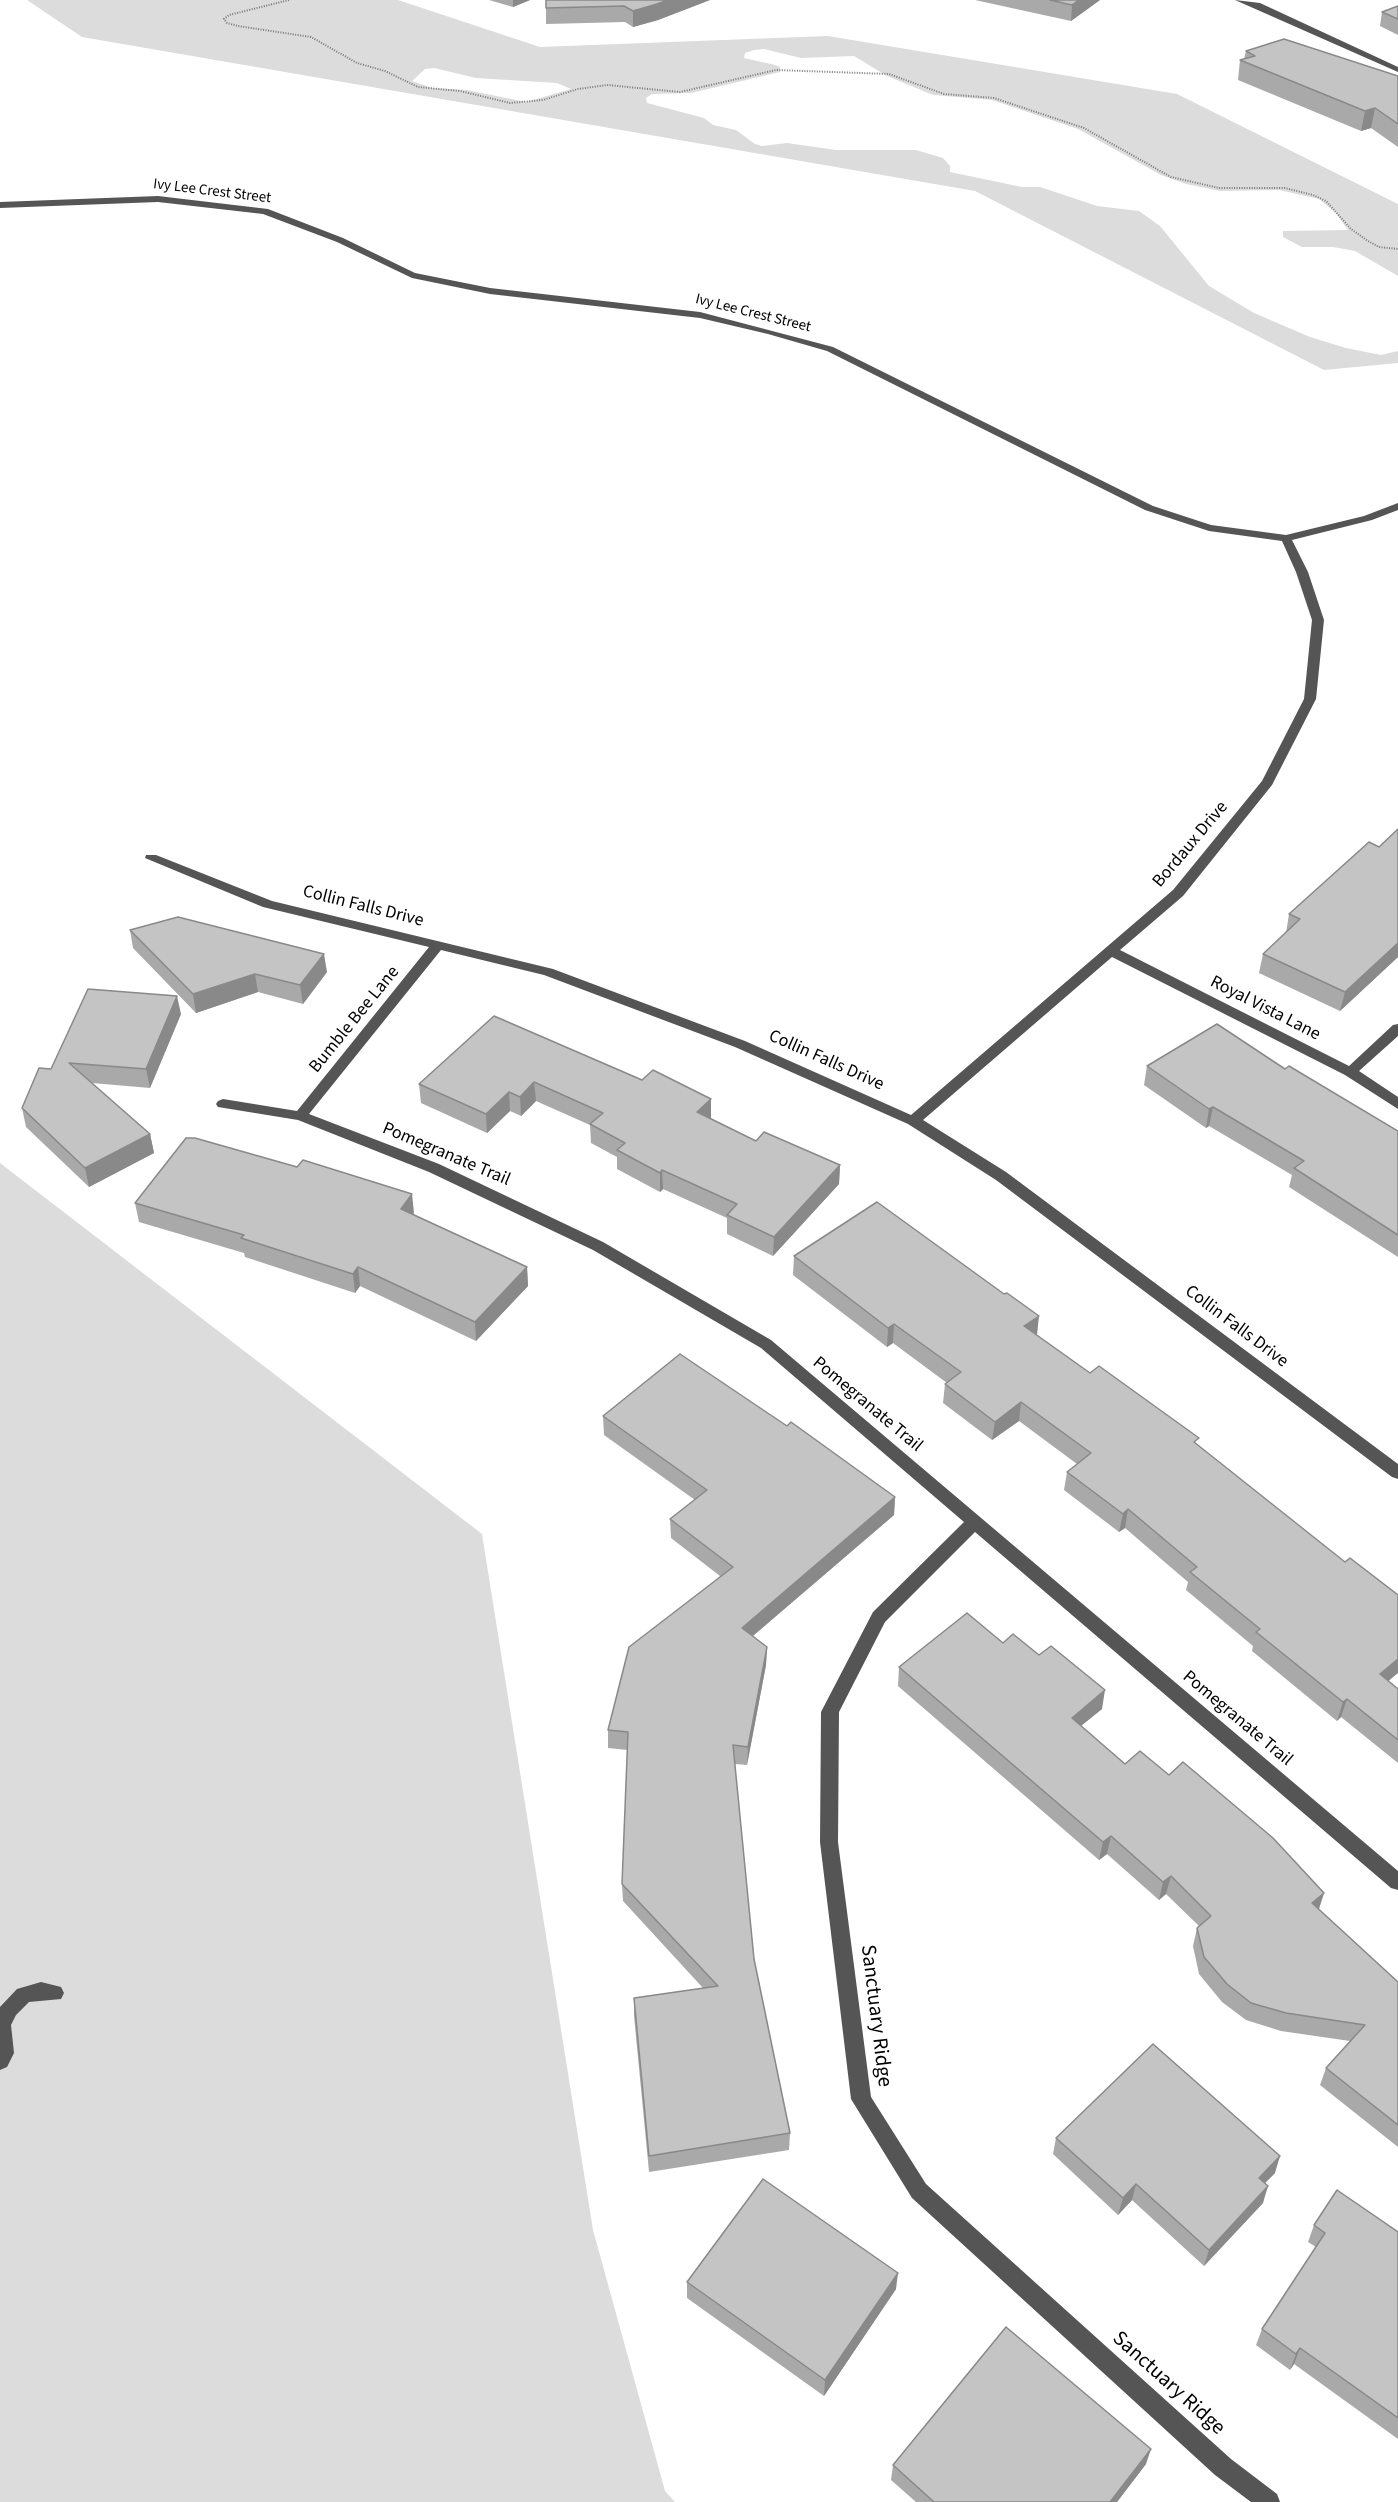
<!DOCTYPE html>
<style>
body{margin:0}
canvas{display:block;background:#fff}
</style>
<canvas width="1398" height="2502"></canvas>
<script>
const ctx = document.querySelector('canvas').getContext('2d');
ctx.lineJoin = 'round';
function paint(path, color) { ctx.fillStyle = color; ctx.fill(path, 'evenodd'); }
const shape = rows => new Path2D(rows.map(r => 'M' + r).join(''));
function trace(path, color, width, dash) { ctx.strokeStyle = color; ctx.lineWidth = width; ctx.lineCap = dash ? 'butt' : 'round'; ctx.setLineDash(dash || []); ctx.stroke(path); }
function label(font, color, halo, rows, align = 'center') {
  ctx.font = font + ' "Source Sans 3",sans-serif'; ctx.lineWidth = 4.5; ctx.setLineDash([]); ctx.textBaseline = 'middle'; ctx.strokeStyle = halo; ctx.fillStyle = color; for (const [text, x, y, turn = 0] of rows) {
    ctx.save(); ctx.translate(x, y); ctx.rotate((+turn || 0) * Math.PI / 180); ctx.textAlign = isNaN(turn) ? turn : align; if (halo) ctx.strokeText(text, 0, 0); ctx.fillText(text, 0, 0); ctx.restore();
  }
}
const green = shape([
 [27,0,398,0,540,47,828,36,1177,94,1398,204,1398,276,1355,251,1333,247,1302,247,1283,237,1283,231,1348,230,1335,212,1319,199,1279,190,1220,191,1186,184,1161,175,1078,129,992,100,933,95,887,76,854,56,801,58,764,49,754,50,745,53,744,58,775,65,780,67,780,72,691,93,652,94,646,98,647,103,704,118,713,125,736,130,755,144,762,146,787,143,836,150,916,150,943,158,950,166,950,172,1022,187,1040,187,1097,206,1139,211,1160,226,1209,286,1254,313,1310,337,1346,348,1381,355,1398,351,1398,363,1324,370,975,191,82,37],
 [434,68,476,78,557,83,571,89,526,102,467,90,432,88,412,81,425,69],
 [0,1163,482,1534,593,2230,665,2491,675,2502,0,2502]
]);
const path = shape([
 [289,0,229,15,224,19,227,23,238,26,311,37,357,63,385,71,418,87,460,91,510,103,543,100,578,89,607,85,680,92,776,70,889,74,944,94,994,98,1084,128,1171,177,1219,188,1285,188,1313,195,1326,201,1351,229,1368,241,1379,247,1398,249]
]);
const minor = shape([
 [1235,0,1260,3,1398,67,1398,72,1235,0],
 [158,196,268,209,343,238,415,273,490,288,700,312,833,347,1153,506,1211,525,1286,535,1364,516,1398,503,1398,510,1372,520,1292,540,1308,572,1324,620,1316,699,1272,785,1183,896,1120,950,1349,1066,1393,1025,1398,1024,1398,1036,1359,1071,1398,1097,1398,1109,1345,1075,1112,957,923,1120,1006,1172,1398,1464,1398,1479,1392,1477,996,1180,908,1124,735,1047,544,975,441,950,309,1114,439,1164,603,1242,771,1340,1398,1871,1398,1890,1391,1888,975,1532,885,1622,839,1712,838,1842,871,2097,926,2184,1231,2459,1277,2494,1280,2502,1251,2502,1215,2475,912,2198,851,2099,820,1842,821,1712,873,1612,964,1522,761,1348,593,1250,429,1172,298,1120,218,1107,216,1104,218,1101,223,1099,297,1111,429,947,263,907,145,858,146,855,156,855,272,901,553,969,745,1041,911,1115,1173,890,1262,781,1304,699,1312,620,1296,572,1282,541,1209,531,1145,510,827,351,768,334,700,318,490,294,412,278,337,242,263,214,158,202,0,208,0,202,158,196],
 [41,1982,61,1987,64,1993,61,1999,29,2002,16,2015,11,2025,14,2053,7,2067,0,2070,0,2007,17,1989,41,1982]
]);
const wall = shape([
 [489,0,530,0,513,7],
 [546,0,710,0,658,20,633,27,625,22,546,24],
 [975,0,1100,0,1071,21],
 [1398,6,1398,35,1380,26,1382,12],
 [1246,51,1398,76,1398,147,1371,128,1361,131,1238,80,1240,60,1244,59],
 [1398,829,1398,957,1340,1011,1259,973,1263,954,1286,933,1289,914,1379,847],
 [130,930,327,972,303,1004,258,992,196,1013,133,948],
 [181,1014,150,1088,92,1083,150,1134,154,1153,89,1187,26,1127,22,1108,51,1069],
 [1147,1066,1285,1069,1398,1131,1398,1257,1289,1187,1292,1175,1209,1126,1206,1128,1144,1085],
 [642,1080,711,1099,711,1119,756,1141,840,1165,839,1184,773,1256,727,1234,727,1218,663,1189,660,1192,617,1169,617,1157,591,1143,590,1125,536,1101,521,1116,510,1111,487,1133,421,1103,419,1084],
 [135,1203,414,1213,413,1214,527,1267,528,1286,476,1341,360,1286,355,1293,245,1257,244,1253,139,1222],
 [794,1256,1037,1335,1090,1373,1198,1445,1388,1681,1398,1689,1398,1763,1341,1717,1337,1721,1252,1651,1253,1646,1186,1590,1188,1582,1125,1528,1119,1532,1064,1490,1067,1472,1077,1464,1019,1421,992,1440,943,1403,945,1384,947,1383,893,1343,887,1347,793,1275],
 [603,1416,787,1426,895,1497,894,1515,753,1636,767,1647,766,1665,747,1765,735,1764,754,1959,790,2133,789,2150,649,2172,634,2016,634,1998,703,1988,623,1901,622,1884,628,1750,608,1748,608,1730,720,1576,671,1538,670,1519,695,1500,604,1435],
 [1003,1643,1039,1655,1102,1709,1081,1726,1125,1764,1169,1775,1324,1893,1319,1909,1398,1982,1398,2147,1320,2085,1326,2068,1350,2041,1281,2031,1246,2020,1222,2002,1199,1974,1193,1946,1197,1928,1199,1926,1166,1894,1159,1900,1107,1854,1099,1860,898,1686,899,1667],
 [1056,2138,1275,2173,1265,2183,1263,2203,1204,2266,1132,2200,1118,2215,1053,2154],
 [1314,2225,1398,2232,1398,2439,1294,2364,1290,2370,1256,2345,1262,2329,1316,2247,1308,2242],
 [687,2282,896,2289,824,2396,687,2298],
 [1146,2464,1117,2502,916,2502,891,2480,893,2465]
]);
const shadedWall = shape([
 [513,0,530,0,513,7],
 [668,0,710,0,658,20,633,27,633,11],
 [1079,0,1100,0,1071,21,1072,5],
 [1375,108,1371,128,1361,131,1365,111],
 [1398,943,1398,957,1340,1011,1345,992],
 [324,954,327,972,303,1004,300,985],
 [255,974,258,992,196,1013,193,994],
 [177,996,181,1014,150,1088,146,1069],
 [534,1082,536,1101,521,1116,520,1097],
 [509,1092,510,1111,487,1133,486,1114],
 [711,1099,711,1118,697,1131,697,1112],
 [1213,1107,1209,1126,1206,1128,1209,1109],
 [150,1134,154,1153,89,1187,85,1168],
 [840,1165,839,1184,773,1256,774,1237],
 [662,1170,663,1189,660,1192,660,1173],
 [412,1194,414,1213,403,1228,401,1209],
 [358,1267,360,1286,355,1293,353,1274],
 [527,1267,528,1286,476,1341,475,1322],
 [1039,1316,1037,1335,1024,1326],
 [894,1324,893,1343,887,1347,888,1328],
 [1021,1402,1019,1421,992,1440,995,1422],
 [895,1497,894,1515,741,1646,742,1628],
 [1128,1509,1125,1528,1119,1532,1123,1514],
 [767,1647,766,1665,747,1765,748,1747],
 [1398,1659,1398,1673,1374,1693,1380,1674],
 [1105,1690,1102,1709,1068,1736,1072,1718],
 [1347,1699,1341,1717,1337,1721,1343,1702],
 [1111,1836,1107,1854,1099,1860,1103,1842],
 [1171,1876,1166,1894,1159,1900,1163,1882],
 [1324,1893,1318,1911,1312,1903],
 [1280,2156,1275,2173,1253,2195,1259,2178],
 [1136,2184,1132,2200,1118,2215,1123,2198],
 [1268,2186,1263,2203,1204,2266,1209,2250],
 [898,2273,896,2289,824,2396,825,2380],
 [1300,2348,1294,2364,1290,2370,1296,2354],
 [1151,2449,1146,2464,1117,2502,1110,2502]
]);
const building = shape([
 [546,0,668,0,657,4,633,11,624,6,546,8,546,0],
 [1050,0,1079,0,1072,5,1050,0],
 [1398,6,1398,19,1382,12,1398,6],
 [1284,39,1398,76,1398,124,1375,108,1365,111,1240,60,1255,56,1246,51,1284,39],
 [1398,829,1398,943,1345,992,1263,954,1300,919,1289,914,1369,842,1379,847,1398,829],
 [178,917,324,954,300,985,255,974,193,994,130,930,178,917],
 [88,989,177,996,146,1069,69,1063,150,1134,85,1168,22,1108,39,1068,51,1069,88,989],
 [494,1016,642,1080,653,1070,711,1099,697,1112,756,1141,764,1132,840,1165,774,1237,727,1215,737,1204,662,1170,660,1173,617,1150,625,1143,590,1124,603,1113,534,1082,520,1097,509,1092,486,1114,419,1084,494,1016],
 [1217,1024,1285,1069,1289,1066,1398,1131,1398,1235,1294,1168,1304,1161,1213,1107,1209,1109,1147,1066,1217,1024],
 [186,1138,195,1138,297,1167,303,1160,412,1194,401,1209,527,1267,475,1322,358,1267,353,1274,241,1238,244,1235,135,1203,186,1138],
 [877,1202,1004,1294,1007,1293,1039,1316,1024,1326,1090,1373,1099,1366,1199,1438,1194,1442,1345,1562,1350,1558,1398,1595,1398,1659,1380,1674,1398,1689,1398,1740,1347,1699,1343,1702,1256,1632,1260,1629,1190,1572,1197,1567,1128,1509,1123,1514,1067,1472,1091,1453,1021,1402,995,1422,945,1384,961,1372,894,1324,888,1328,794,1256,877,1202],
 [680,1354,787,1426,791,1422,895,1497,742,1628,767,1647,748,1747,733,1745,754,1959,790,2133,649,2156,634,1998,718,1986,622,1884,628,1732,608,1730,629,1647,733,1567,670,1519,707,1490,603,1416,680,1354],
 [967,1613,1003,1643,1013,1634,1039,1655,1051,1646,1105,1690,1072,1718,1125,1764,1140,1751,1169,1775,1183,1762,1273,1838,1324,1893,1312,1903,1398,1982,1398,2125,1326,2068,1365,2025,1286,2013,1251,2003,1227,1984,1204,1957,1197,1928,1211,1916,1171,1876,1163,1882,1111,1836,1103,1842,899,1667,967,1613],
 [1153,2044,1280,2156,1259,2178,1268,2186,1209,2250,1136,2184,1123,2198,1056,2138,1153,2044],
 [763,2179,898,2273,825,2380,687,2282,763,2179],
 [1337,2190,1398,2232,1398,2418,1300,2348,1296,2354,1262,2329,1325,2233,1314,2225,1337,2190],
 [1006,2327,1151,2449,1110,2502,934,2502,893,2465,1006,2327]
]);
const farStreetnames = [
 ["Ivy Lee Crest Street",212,192,7],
 ["Ivy Lee Crest Street",753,314,14]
];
const streetNames = [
 ["Bordaux Drive",1191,845,-50],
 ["Collin Falls Drive",363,907,14],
 ["Royal Vista Lane",1265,1009,27],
 ["Bumble Bee Lane",355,1020,-51],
 ["Collin Falls Drive",826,1061,24],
 ["Pomegranate Trail",446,1155,23],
 ["Collin Falls Drive",1236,1327,37],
 ["Pomegranate Trail",867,1405,40],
 ["Pomegranate Trail",1237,1719,40]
];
const nearStreetnames = [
 ["Sanctuary Ridge",875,2016,83],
 ["Sanctuary Ridge",1168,2384,42]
];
paint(green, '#dcdcdc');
trace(path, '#777', 2, [1, 1.5]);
paint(minor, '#555');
paint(wall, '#a9a9a9');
paint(shadedWall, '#898989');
paint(building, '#c4c4c4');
trace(building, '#898989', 1.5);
label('15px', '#000', '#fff', farStreetnames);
label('18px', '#000', '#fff', streetNames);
label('21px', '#000', '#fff', nearStreetnames);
</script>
